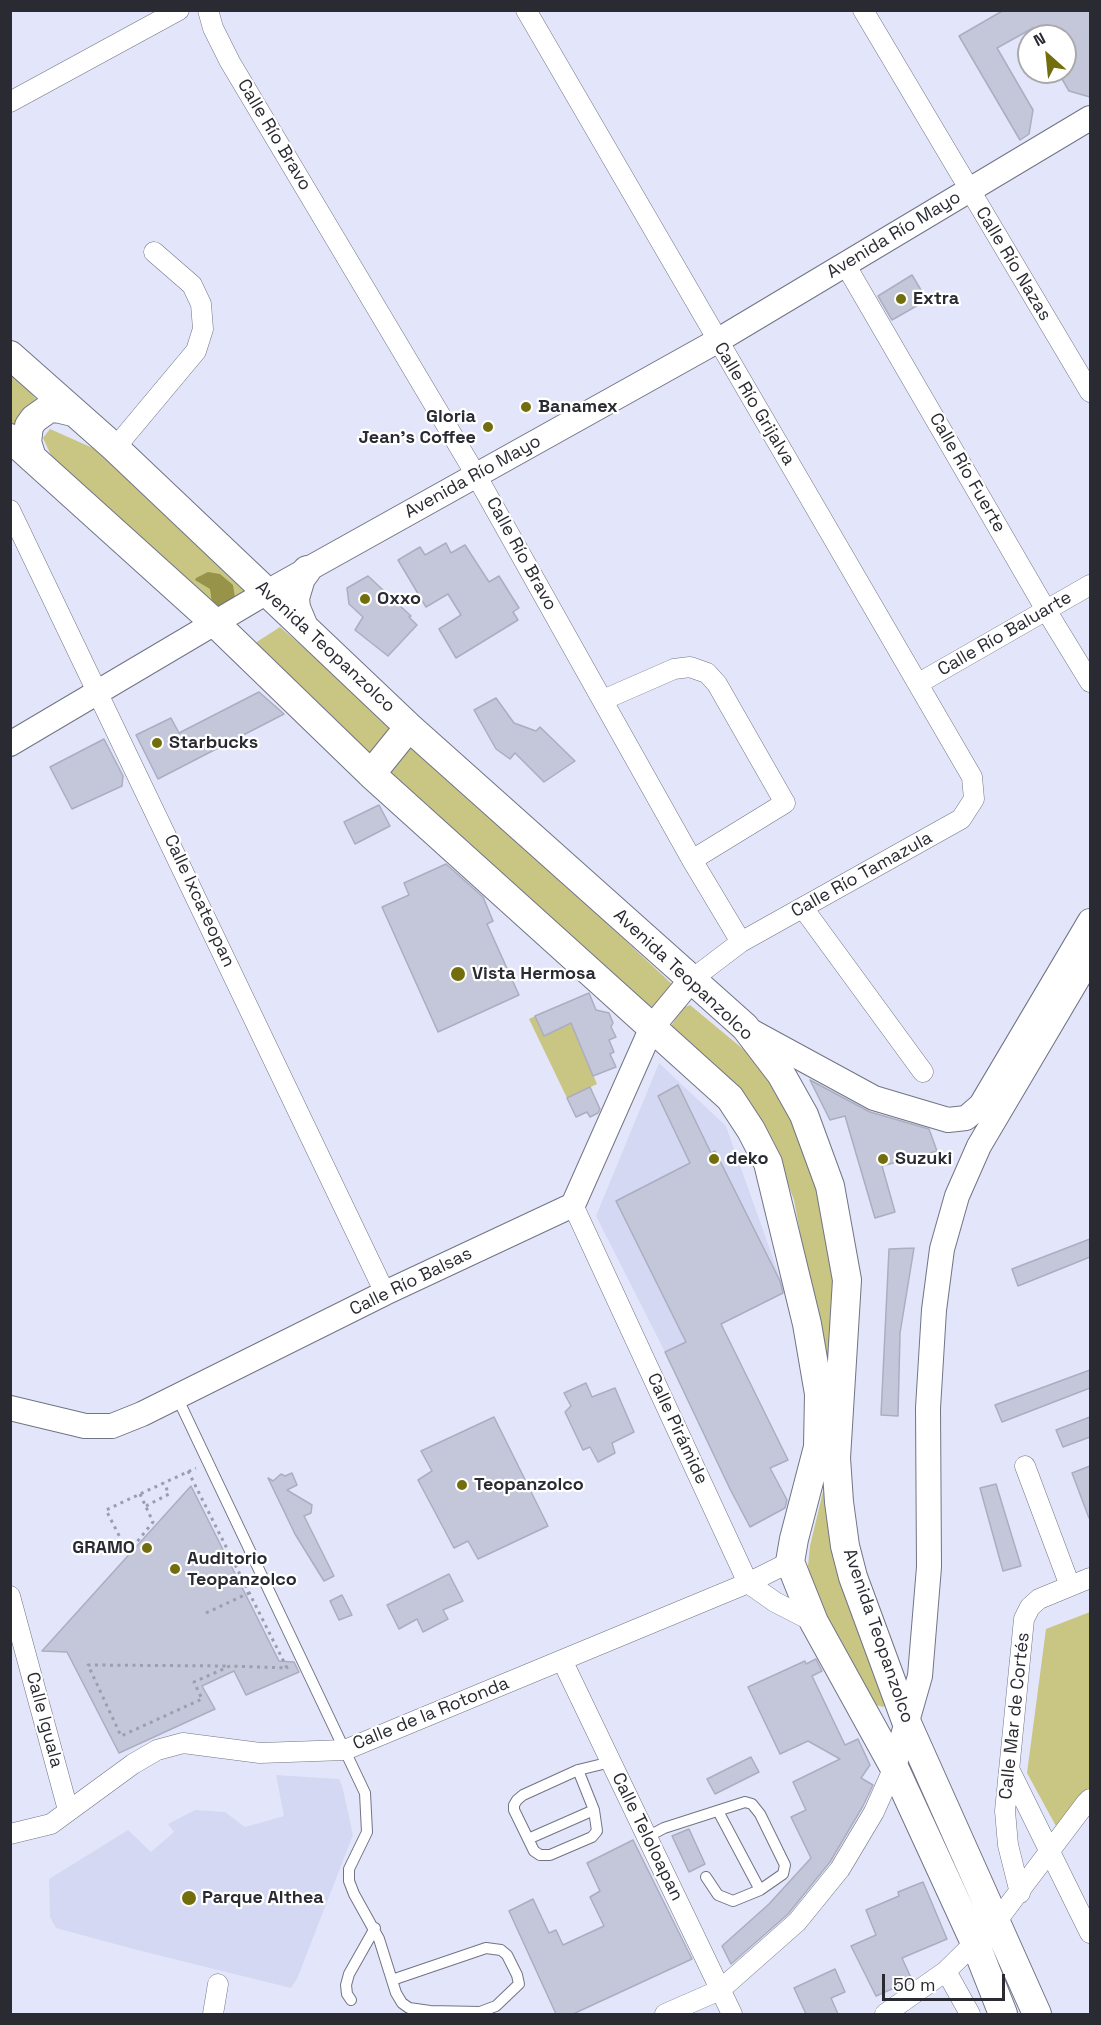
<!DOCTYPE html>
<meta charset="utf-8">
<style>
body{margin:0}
#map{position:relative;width:1101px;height:2025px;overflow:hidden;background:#e3e6fa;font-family:"Space Grotesk",sans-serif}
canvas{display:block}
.frame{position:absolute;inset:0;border:12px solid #2a2b32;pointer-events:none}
.north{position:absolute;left:1017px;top:24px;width:60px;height:60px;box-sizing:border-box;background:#fff;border:2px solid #aaaaad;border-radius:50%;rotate:333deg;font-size:16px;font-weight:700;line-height:24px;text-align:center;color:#2a2b32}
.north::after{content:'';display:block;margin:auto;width:21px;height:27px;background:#736e0d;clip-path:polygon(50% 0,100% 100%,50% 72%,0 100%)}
.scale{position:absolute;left:882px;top:1974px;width:123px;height:27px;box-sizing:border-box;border:3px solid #2a2b32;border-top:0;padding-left:8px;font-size:18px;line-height:21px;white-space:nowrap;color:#2a2b32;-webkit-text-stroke:4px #fff;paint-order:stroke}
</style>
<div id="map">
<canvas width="1101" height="2025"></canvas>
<div class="frame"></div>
<div class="north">N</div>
<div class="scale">50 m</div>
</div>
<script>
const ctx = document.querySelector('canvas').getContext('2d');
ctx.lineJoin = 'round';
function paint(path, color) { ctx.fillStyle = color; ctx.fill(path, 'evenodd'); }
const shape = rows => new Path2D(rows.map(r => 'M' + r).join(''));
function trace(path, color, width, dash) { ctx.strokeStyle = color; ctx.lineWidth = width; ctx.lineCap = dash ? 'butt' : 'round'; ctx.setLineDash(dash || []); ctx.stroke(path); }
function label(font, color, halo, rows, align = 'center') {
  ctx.font = font + ' "Space Grotesk",sans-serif'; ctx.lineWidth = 4.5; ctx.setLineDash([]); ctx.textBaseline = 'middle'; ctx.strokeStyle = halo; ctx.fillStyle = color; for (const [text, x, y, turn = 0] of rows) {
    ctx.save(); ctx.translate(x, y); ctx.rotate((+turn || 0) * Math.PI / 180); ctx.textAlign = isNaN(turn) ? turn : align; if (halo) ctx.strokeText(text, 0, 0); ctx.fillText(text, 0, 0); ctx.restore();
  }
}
const built = shape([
 [659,1063,726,1126,785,1292,665,1352,596,1216],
 [276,1775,339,1779,342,1785,353,1835,297,1979,291,1988,137,1950,56,1928,50,1917,49,1879,128,1830,151,1852,174,1832,168,1824,195,1810,225,1812,245,1827,284,1816]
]);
const green = shape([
 [11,374,24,385,40,404,25,419,11,425],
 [50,429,95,449,250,596,217,616,56,466,43,438],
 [280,627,427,755,674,986,651,1021,249,647],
 [690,1005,749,1054,782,1095,799,1127,842,1284,833,1413,794,1200,783,1171,668,1031,682,1008],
 [535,1016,544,1036,571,1023,597,1084,567,1098,529,1019],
 [825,1483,889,1704,883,1707,873,1704,829,1620,813,1587,808,1566,810,1546],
 [1090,1612,1090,1796,1057,1828,1027,1773,1046,1629]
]);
const water = shape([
 [208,572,220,574,233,585,235,598,220,609,212,603,210,589,195,580,196,578]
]);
const building = shape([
 [1004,10,1090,10,1090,97,1069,91,1058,72,1065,72,1065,36,1038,36,1033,28,997,48,1033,110,1029,134,1020,140,959,36,1004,10],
 [912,275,927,300,892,320,878,296,912,275],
 [446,543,451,553,465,545,489,582,499,576,519,608,513,612,518,620,456,658,439,629,461,615,448,594,426,607,398,560,420,547,425,555,446,543],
 [368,576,411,616,409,617,417,625,388,656,355,630,363,617,349,604,347,588,368,576],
 [259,692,284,714,158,779,136,735,171,718,179,733,259,692],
 [496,698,514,723,536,731,540,727,575,761,544,782,515,753,510,759,496,749,474,710,496,698],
 [104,739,123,776,122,786,72,809,50,767,104,739],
 [379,805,390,826,355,844,344,822,379,805],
 [446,864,483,897,493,921,487,924,519,995,438,1032,382,907,409,895,404,883,446,864],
 [589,993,596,1010,609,1013,613,1023,611,1027,616,1037,609,1040,614,1052,610,1054,616,1067,593,1076,571,1023,544,1036,535,1016,589,993],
 [810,1080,870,1112,929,1129,937,1151,882,1166,895,1212,875,1218,845,1116,830,1120,810,1080],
 [678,1085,711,1153,715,1151,780,1281,783,1293,721,1324,788,1460,770,1468,787,1500,785,1508,750,1527,730,1489,665,1352,686,1342,616,1201,690,1163,658,1096,678,1085],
 [590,1087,600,1109,598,1113,590,1117,587,1112,576,1117,567,1098,590,1087],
 [1090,1239,1090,1257,1018,1286,1012,1269,1090,1239],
 [914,1248,900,1333,898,1416,881,1415,889,1249,914,1248],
 [1090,1370,1090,1388,1002,1422,995,1405,1090,1370],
 [586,1383,592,1397,615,1388,634,1432,612,1443,615,1453,598,1462,590,1447,583,1450,565,1412,571,1406,564,1393,586,1383],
 [494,1417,548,1526,478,1559,468,1541,454,1548,418,1480,432,1471,421,1451,494,1417],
 [1090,1417,1090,1437,1063,1447,1056,1430,1090,1417],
 [1090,1466,1090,1518,1089,1518,1072,1473,1090,1466],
 [292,1473,297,1485,287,1490,312,1505,311,1513,304,1516,334,1576,324,1581,295,1534,268,1478,273,1481,281,1474,285,1476,292,1473],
 [996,1484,1021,1566,1003,1571,980,1488,996,1484],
 [191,1486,279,1661,294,1662,299,1672,246,1695,234,1671,202,1686,215,1709,119,1753,67,1652,42,1651,191,1486],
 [449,1574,463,1601,443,1610,448,1619,423,1632,417,1619,399,1629,387,1605,449,1574],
 [342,1595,352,1615,339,1620,330,1601,342,1595],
 [816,1659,822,1671,812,1676,845,1745,858,1739,870,1765,861,1778,873,1785,863,1806,830,1862,788,1914,731,1964,722,1946,769,1904,811,1858,791,1817,806,1810,793,1782,840,1759,808,1741,780,1754,748,1687,805,1661,806,1664,816,1659],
 [751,1757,759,1772,715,1794,707,1779,751,1757],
 [689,1829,705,1864,689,1872,672,1836,689,1829],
 [633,1840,692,1959,573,2014,556,2014,509,1911,533,1899,549,1933,556,1930,563,1945,604,1926,590,1897,600,1891,587,1863,633,1840],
 [923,1882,947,1939,902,1958,912,1980,876,1996,851,1946,876,1935,866,1910,899,1896,898,1892,923,1882],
 [835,1969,845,1992,831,1998,838,2014,806,2014,794,1988,835,1969]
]);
const path = shape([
 [188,1471,287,1668,230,1666,194,1682,202,1699,121,1736,88,1665,230,1666],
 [140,1494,153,1522,128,1553,106,1510,140,1494,196,1468],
 [146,1506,169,1494,164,1483],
 [206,1613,249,1593]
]);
const service = shape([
 [177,1397,365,1793,367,1832,349,1869,349,1881,354,1894,379,1939,396,1993,402,2003,409,2008,430,2011,480,2012,496,2006,519,1984,517,1975,507,1955,501,1950,486,1948,392,1980],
 [578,1770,594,1810,597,1831,592,1837,550,1855,540,1855,534,1851,514,1810,514,1805,517,1800,523,1795,578,1770,611,1762],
 [718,1811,760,1890],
 [647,1837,664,1828,745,1802,752,1804,760,1814,785,1865,783,1874,760,1890,733,1901,718,1895,706,1877],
 [528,1839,594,1810],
 [351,2000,347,1994,346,1985,349,1974,375,1928]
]);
const minor = shape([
 [208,10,213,28,230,62,476,475,692,860,741,942],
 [526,10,972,777,974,799,961,819,741,942,691,980],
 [863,10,1090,392],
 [10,102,179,10],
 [845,264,1046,610,1090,682],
 [115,448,196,351,203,329,201,304,192,285,154,252],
 [10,510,385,1293],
 [919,683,1090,585],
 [603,700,674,669,690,667,707,673,717,684,785,803,692,860],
 [803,908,923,1072],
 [573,1205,748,1583,775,1602,814,1622],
 [1025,1466,1070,1586],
 [10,1596,68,1810],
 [562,1660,732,2014],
 [1010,1771,1090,1933],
 [10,1834,51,1824,133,1764,157,1750,183,1743,260,1753,345,1750,748,1583,790,1562],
 [1020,1893,1008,1845,1005,1811,1024,1619,1030,1607,1039,1599,1090,1578],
 [946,1971,970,2014],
 [213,2014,218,1984],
 [665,2014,720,1990,797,1922,840,1869,874,1812,894,1767],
 [885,2014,946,1971,996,1922,1086,1803,1090,1799]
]);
const tertiary = shape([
 [10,744,267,592,717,341,1090,118],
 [749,1030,874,1098,948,1120,966,1118,981,1105,1090,921],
 [10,1408,85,1426,112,1426,142,1414,385,1293,573,1205,652,1027,691,980],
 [894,1767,920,1676,929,1567,928,1408,934,1310,942,1249,957,1196,979,1146,1090,958]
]);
const secondary = shape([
 [10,355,115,448,409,727,745,1027,781,1074,804,1115,830,1186,847,1280,836,1458,839,1502,845,1546,853,1577,906,1721,1037,2014],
 [10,438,215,623,371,774,730,1098,751,1130,768,1163,807,1324,819,1394,818,1447,794,1539,790,1562,814,1622,894,1767,975,1943,1003,2014],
 [32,458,27,442,29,426,34,419,48,409,56,408,73,412],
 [304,627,296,608,295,598,301,578,307,570],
 [371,774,409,727]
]);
const markers = [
 [901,299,6,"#736e0d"],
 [526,407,6,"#736e0d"],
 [488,427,6,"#736e0d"],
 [365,599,6,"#736e0d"],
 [157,743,6,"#736e0d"],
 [458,974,8,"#736e0d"],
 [714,1159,6,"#736e0d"],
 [883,1159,6,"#736e0d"],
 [462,1485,6,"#736e0d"],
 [147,1548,6,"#736e0d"],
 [175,1569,6,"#736e0d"],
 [189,1898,8,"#736e0d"]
];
const streetNames = [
 ["Calle Río Bravo",274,135,59],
 ["Avenida Río Mayo",894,235,-31],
 ["Calle Río Nazas",1013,264,59],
 ["Calle Río Grijalva",754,404,59],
 ["Calle Río Fuerte",967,473,60],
 ["Avenida Río Mayo",473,477,-29],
 ["Calle Río Bravo",521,554,61],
 ["Calle Río Baluarte",1005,634,-30],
 ["Avenida Teopanzolco",325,647,43],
 ["Calle Río Tamazula",862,875,-29],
 ["Calle Ixcateopan",199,901,65],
 ["Avenida Teopanzolco",683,975,43],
 ["Calle Río Balsas",411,1282,-26],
 ["Calle Pirámide",677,1429,65],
 ["Avenida Teopanzolco",878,1636,71],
 ["Calle de la Rotonda",431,1714,-22],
 ["Calle Mar de Cortés",1015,1716,-84],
 ["Calle Iguala",44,1720,75],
 ["Calle Teloloapan",647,1837,64]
];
const poiNames = [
 ["Extra",913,299],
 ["Banamex",538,407],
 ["Gloria",476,417,"right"],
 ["Jean's Coffee",476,438,"right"],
 ["Oxxo",377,599],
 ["Starbucks",169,743],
 ["Vista Hermosa",472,974],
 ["deko",726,1159],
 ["Suzuki",895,1159],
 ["Teopanzolco",474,1485],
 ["GRAMO",135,1548,"right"],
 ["Auditorio",187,1559],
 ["Teopanzolco",187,1580],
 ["Parque Althea",202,1898]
];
paint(built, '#d5d8f3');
paint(green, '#c8c682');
paint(water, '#979349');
paint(building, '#c4c7da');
trace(building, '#abadc0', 1.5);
trace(service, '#717485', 12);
trace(minor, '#717485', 21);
trace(tertiary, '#717485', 26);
trace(secondary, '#717485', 30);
trace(path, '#9c9ead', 3, [3, 4.5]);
trace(service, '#fff', 10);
trace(minor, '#fff', 20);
trace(tertiary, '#fff', 24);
trace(secondary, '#fff', 28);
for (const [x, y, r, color] of markers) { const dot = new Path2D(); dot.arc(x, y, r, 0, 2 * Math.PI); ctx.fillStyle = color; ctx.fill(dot); trace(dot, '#fff', 2); }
label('18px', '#2a2b32', '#fff', streetNames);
label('bold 18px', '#2a2b32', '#fff', poiNames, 'left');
</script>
